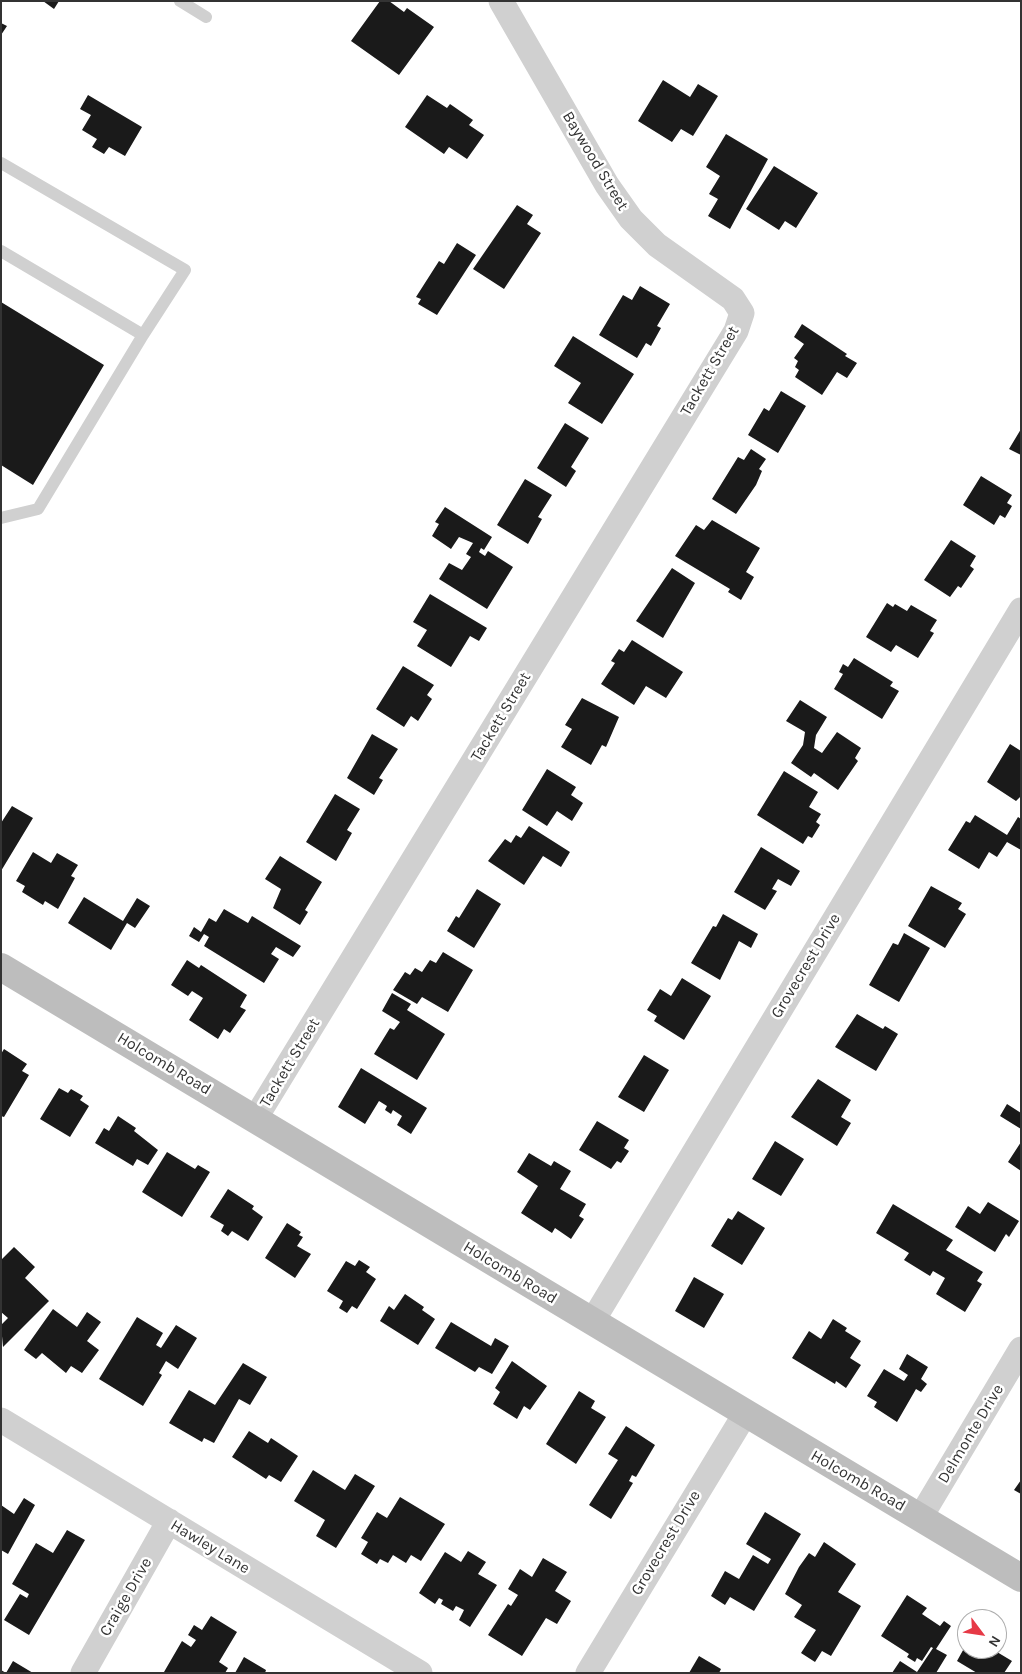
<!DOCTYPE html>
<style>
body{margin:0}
#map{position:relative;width:1022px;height:1674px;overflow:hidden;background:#fff;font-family:Karla,sans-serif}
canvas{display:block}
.frame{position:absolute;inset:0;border:2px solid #333;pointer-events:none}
.north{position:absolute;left:957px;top:1609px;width:50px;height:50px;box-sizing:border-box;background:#fff;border:1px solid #adadad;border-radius:50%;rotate:121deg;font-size:14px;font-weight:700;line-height:20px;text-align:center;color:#333}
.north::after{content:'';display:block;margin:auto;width:18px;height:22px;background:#e63946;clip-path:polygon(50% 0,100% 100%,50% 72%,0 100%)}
</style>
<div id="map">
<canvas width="1022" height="1674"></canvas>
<div class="frame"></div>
<div class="north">N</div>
</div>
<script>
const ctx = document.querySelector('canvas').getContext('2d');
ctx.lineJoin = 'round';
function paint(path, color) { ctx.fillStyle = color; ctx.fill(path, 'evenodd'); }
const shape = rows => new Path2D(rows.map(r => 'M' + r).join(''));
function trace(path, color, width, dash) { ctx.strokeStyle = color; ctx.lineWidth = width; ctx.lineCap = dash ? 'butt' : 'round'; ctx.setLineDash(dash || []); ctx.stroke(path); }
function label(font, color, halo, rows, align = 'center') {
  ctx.font = font + ' Karla,sans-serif'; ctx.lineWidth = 5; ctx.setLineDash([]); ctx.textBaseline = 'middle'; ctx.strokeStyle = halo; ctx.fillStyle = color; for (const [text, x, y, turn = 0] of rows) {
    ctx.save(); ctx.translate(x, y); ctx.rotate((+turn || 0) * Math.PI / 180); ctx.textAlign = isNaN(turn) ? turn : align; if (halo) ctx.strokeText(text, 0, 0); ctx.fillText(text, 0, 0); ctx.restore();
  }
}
const building = shape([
 [43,1,59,1,54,9],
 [380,1,389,1,404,12,407,8,434,27,399,75,351,41],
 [1,23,7,26,1,35],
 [663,80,690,97,698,84,718,96,693,136,681,129,672,142,638,121],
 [88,95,142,127,125,156,109,147,104,154,92,147,97,139,82,130,91,115,80,109],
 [427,95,447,108,450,104,473,120,469,125,484,135,467,159,449,147,444,154,405,127],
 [726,134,768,159,730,229,708,216,718,199,709,194,720,176,706,167],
 [774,166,818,193,796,228,785,221,779,230,746,209],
 [517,205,533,215,527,224,541,233,504,289,473,269],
 [457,243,476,255,437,315,418,304,421,299,416,297,439,261,444,264],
 [640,286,670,304,657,326,661,328,651,346,646,343,637,358,599,335,623,295,632,300],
 [1,302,104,365,33,485,1,465],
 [802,324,847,354,845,356,857,363,847,378,837,372,822,395,795,377,799,370,795,367,798,361,794,358,804,344,794,337],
 [573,336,634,374,602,424,568,403,581,383,554,366],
 [781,391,806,406,778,453,748,435,764,408,769,411],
 [565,423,589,438,571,467,576,471,566,487,537,468],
 [1021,429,1021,455,1009,449],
 [751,449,766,459,759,469,762,471,756,485,736,514,712,499,738,457,744,460],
 [981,476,1012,495,1007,503,1012,506,1005,518,1000,515,994,525,963,505],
 [525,479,552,495,538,517,542,519,528,544,497,525],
 [445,507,492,537,484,550,481,548,479,552,485,556,488,551,513,567,487,609,439,579,449,563,462,570,471,557,466,554,473,543,459,537,451,549,432,536,439,524,435,522],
 [712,520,760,548,746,572,754,577,741,600,728,592,730,589,675,556,696,525,704,530],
 [951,540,976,556,970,566,974,569,961,588,958,586,950,597,924,580],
 [672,568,695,583,663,638,636,621],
 [430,594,487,628,479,641,470,636,451,667,417,646,427,630,413,622],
 [887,603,893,607,895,604,907,611,911,605,937,620,930,631,934,633,918,658,896,645,891,652,866,637],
 [632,640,683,672,666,698,646,686,634,705,601,684,615,663,611,661,619,649,624,652],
 [854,658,893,682,890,686,899,691,882,719,834,689,843,674,839,672,843,664,848,667],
 [403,666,434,685,427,695,432,699,418,721,411,716,404,727,376,709],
 [582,698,619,717,606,747,602,745,591,765,561,747,572,729,565,725],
 [800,700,827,717,816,735,814,748,822,753,837,732,861,748,855,758,858,761,838,790,814,773,811,777,791,763,803,745,805,732,786,721],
 [372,734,398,749,379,778,383,780,374,795,347,778],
 [1010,744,1021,751,1021,796,1016,801,987,782],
 [547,769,576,787,571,795,583,803,572,821,557,811,547,826,522,810],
 [784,771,818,792,809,807,821,814,816,822,820,825,812,838,808,836,803,844,757,815],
 [335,794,360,809,347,830,352,833,336,861,306,842],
 [12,806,33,818,1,871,1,823],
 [975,815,1007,835,1018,817,1021,819,1021,850,1007,842,997,857,989,852,979,869,948,850,966,821,970,823],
 [529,826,570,852,561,867,543,856,524,885,488,861,505,839,511,843,516,835,521,838],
 [761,847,800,871,791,886,778,879,772,889,777,891,765,910,734,892],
 [33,852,51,863,57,853,78,865,71,876,75,878,58,909,45,901,43,905,22,892,25,886,16,881],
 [280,856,322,882,305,910,308,912,300,925,273,908,281,889,265,879],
 [931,886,962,903,958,909,966,914,945,948,908,926],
 [477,889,501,904,474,948,447,931,456,916,459,918],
 [84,897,123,921,137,898,150,906,135,928,127,923,111,950,68,923],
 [224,909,248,923,252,916,301,946,293,957,276,947,271,954,279,959,264,983,204,946,209,937,204,934,199,942,189,936,194,927,201,932,209,918,216,922],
 [723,914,758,934,751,948,739,941,720,980,691,963,713,926,716,927],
 [904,933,930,948,899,1002,869,985,893,943,898,945],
 [443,952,473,970,448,1012,422,997,417,1004,393,990,405,972,410,975,415,968,422,972,430,960,436,963],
 [187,960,199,968,201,965,247,995,240,1007,246,1010,230,1033,224,1029,218,1039,189,1020,203,998,192,991,188,996,171,985],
 [682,978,711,996,684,1040,654,1021,657,1016,647,1010,660,989,671,996],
 [392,993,411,1004,407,1010,445,1034,417,1080,374,1054,390,1028,394,1030,400,1022,382,1011],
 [857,1014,883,1029,885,1026,898,1034,876,1071,835,1047],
 [4,1049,27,1064,22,1071,29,1075,4,1117,1,1116,1,1054],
 [644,1055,669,1070,644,1112,618,1097],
 [361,1068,427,1108,411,1134,397,1125,402,1116,393,1110,391,1114,385,1110,387,1106,379,1101,365,1124,338,1107],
 [818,1079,851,1100,841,1117,851,1123,837,1146,791,1117],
 [59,1088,68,1093,71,1089,83,1096,80,1100,89,1106,70,1137,40,1119],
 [1007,1104,1021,1113,1021,1129,1000,1116],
 [118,1116,136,1128,134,1131,158,1150,148,1165,137,1159,133,1166,95,1143,104,1128,109,1131],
 [597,1121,629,1140,624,1148,629,1151,621,1163,617,1161,611,1169,579,1150],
 [775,1141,804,1159,781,1196,752,1179],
 [1021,1142,1021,1171,1008,1162],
 [167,1152,195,1169,198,1165,210,1172,182,1217,142,1192],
 [529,1153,551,1166,554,1161,571,1171,560,1189,586,1204,579,1216,584,1219,571,1239,555,1228,552,1233,521,1213,538,1186,517,1172],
 [228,1189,254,1206,252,1209,263,1217,248,1241,232,1231,228,1236,221,1231,224,1225,210,1217],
 [988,1202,1019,1221,1009,1237,1006,1234,995,1252,955,1227,968,1206,980,1214],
 [893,1204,953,1240,946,1250,983,1272,977,1281,982,1284,965,1312,936,1294,945,1278,933,1271,930,1276,904,1260,909,1253,876,1233],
 [738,1211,765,1228,742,1265,711,1246,728,1218,732,1220],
 [287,1223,301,1232,299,1235,303,1237,297,1246,311,1254,295,1278,265,1258],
 [14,1247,35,1267,25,1278,49,1301,3,1347,1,1325,8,1318,1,1312,1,1260],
 [359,1260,370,1267,366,1272,376,1279,357,1309,352,1306,347,1313,339,1308,343,1301,327,1291,346,1261,355,1266],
 [694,1277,724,1294,704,1328,675,1311],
 [405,1294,424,1307,422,1310,435,1319,418,1345,380,1321,389,1306,394,1310],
 [53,1309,77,1327,87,1312,101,1322,87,1341,99,1350,82,1373,71,1366,66,1373,42,1353,36,1359,24,1350],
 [137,1317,163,1333,156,1345,161,1348,176,1325,197,1338,178,1369,166,1361,159,1373,162,1375,143,1406,99,1379],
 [833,1319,847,1328,845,1331,861,1341,850,1358,861,1365,846,1388,836,1381,835,1384,792,1358,809,1331,821,1339],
 [451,1322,491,1346,495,1338,509,1346,492,1374,479,1367,475,1372,435,1348],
 [907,1354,928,1367,921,1379,927,1384,921,1392,916,1389,897,1422,874,1407,877,1402,867,1396,884,1369,904,1381,908,1375,899,1369],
 [512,1361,547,1386,530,1410,524,1406,517,1419,493,1404,500,1392,495,1388],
 [243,1363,267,1377,250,1405,239,1399,214,1443,204,1438,202,1442,169,1423,189,1390,215,1405],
 [579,1391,595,1401,591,1408,606,1417,576,1464,546,1444],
 [626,1426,655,1445,636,1477,632,1475,629,1481,633,1483,611,1519,589,1505,618,1460,608,1454],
 [249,1431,268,1443,271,1438,298,1456,281,1482,269,1475,266,1479,232,1457],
 [313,1470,345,1490,355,1474,375,1486,336,1548,316,1536,325,1520,294,1501],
 [1021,1480,1021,1494,1014,1490],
 [400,1497,445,1524,421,1561,411,1555,406,1563,393,1555,388,1563,380,1559,377,1564,361,1554,368,1542,361,1538,377,1512,387,1518],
 [24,1498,35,1505,8,1554,1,1550,1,1505,14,1514],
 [765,1512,801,1534,754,1611,730,1597,725,1605,711,1596,725,1571,739,1579,753,1555,768,1564,771,1559,746,1544],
 [67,1530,85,1540,29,1635,4,1620,20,1594,27,1598,29,1594,12,1584,36,1543,53,1553],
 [824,1542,856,1564,838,1592,861,1606,831,1656,822,1651,815,1662,801,1653,816,1630,794,1617,802,1605,785,1594,799,1567,809,1553,815,1557],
 [468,1551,486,1562,478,1574,497,1585,470,1627,459,1620,464,1610,456,1606,453,1611,441,1604,443,1600,439,1598,435,1604,419,1593,445,1552,461,1562],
 [543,1558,567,1572,555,1591,571,1601,557,1624,546,1618,522,1656,488,1635,508,1604,511,1606,518,1595,508,1589,520,1569,532,1577],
 [907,1595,927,1608,922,1614,940,1626,944,1621,951,1626,936,1649,947,1655,936,1673,892,1673,900,1661,917,1672,933,1648,931,1647,922,1661,917,1658,915,1662,907,1657,909,1654,881,1636],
 [211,1616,237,1632,219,1662,228,1668,225,1673,164,1672,182,1641,191,1647,196,1640,188,1635,194,1625,202,1630],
 [967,1643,967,1649,992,1649,1012,1661,1004,1673,977,1673,957,1661],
 [699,1656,721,1669,719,1673,689,1673],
 [244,1657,266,1670,265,1673,235,1673],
 [13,1661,33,1673,1,1673,1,1670,6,1673]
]);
const lane = shape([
 [180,1,206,17],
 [1,163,185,270,143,335,1,251],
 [1,518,38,509,143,335]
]);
const street = shape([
 [255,1119,736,331,742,313,733,299,657,245,631,219,607,185,501,1],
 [592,1322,1021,610],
 [1,1420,420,1673],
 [920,1518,1021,1349],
 [83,1673,169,1521],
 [588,1673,745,1414]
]);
const secondary = shape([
 [1,967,1021,1578]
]);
const streetNames = [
 ["Baywood Street",595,161,59],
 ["Tackett Street",710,371,-60],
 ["Tackett Street",501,717,-59],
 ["Grovecrest Drive",806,966,-59],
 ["Tackett Street",290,1063,-59],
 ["Holcomb Road",164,1064,31],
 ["Holcomb Road",510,1273,31],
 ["Delmonte Drive",971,1434,-59],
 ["Holcomb Road",858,1481,30],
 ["Grovecrest Drive",666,1543,-59],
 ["Hawley Lane",210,1547,31],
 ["Craige Drive",126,1597,-60]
];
paint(building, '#1a1a1a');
trace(lane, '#d0d0d0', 12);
trace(street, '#d0d0d0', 25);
trace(secondary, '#bdbdbd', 28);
label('16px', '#333', '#fff', streetNames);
</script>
